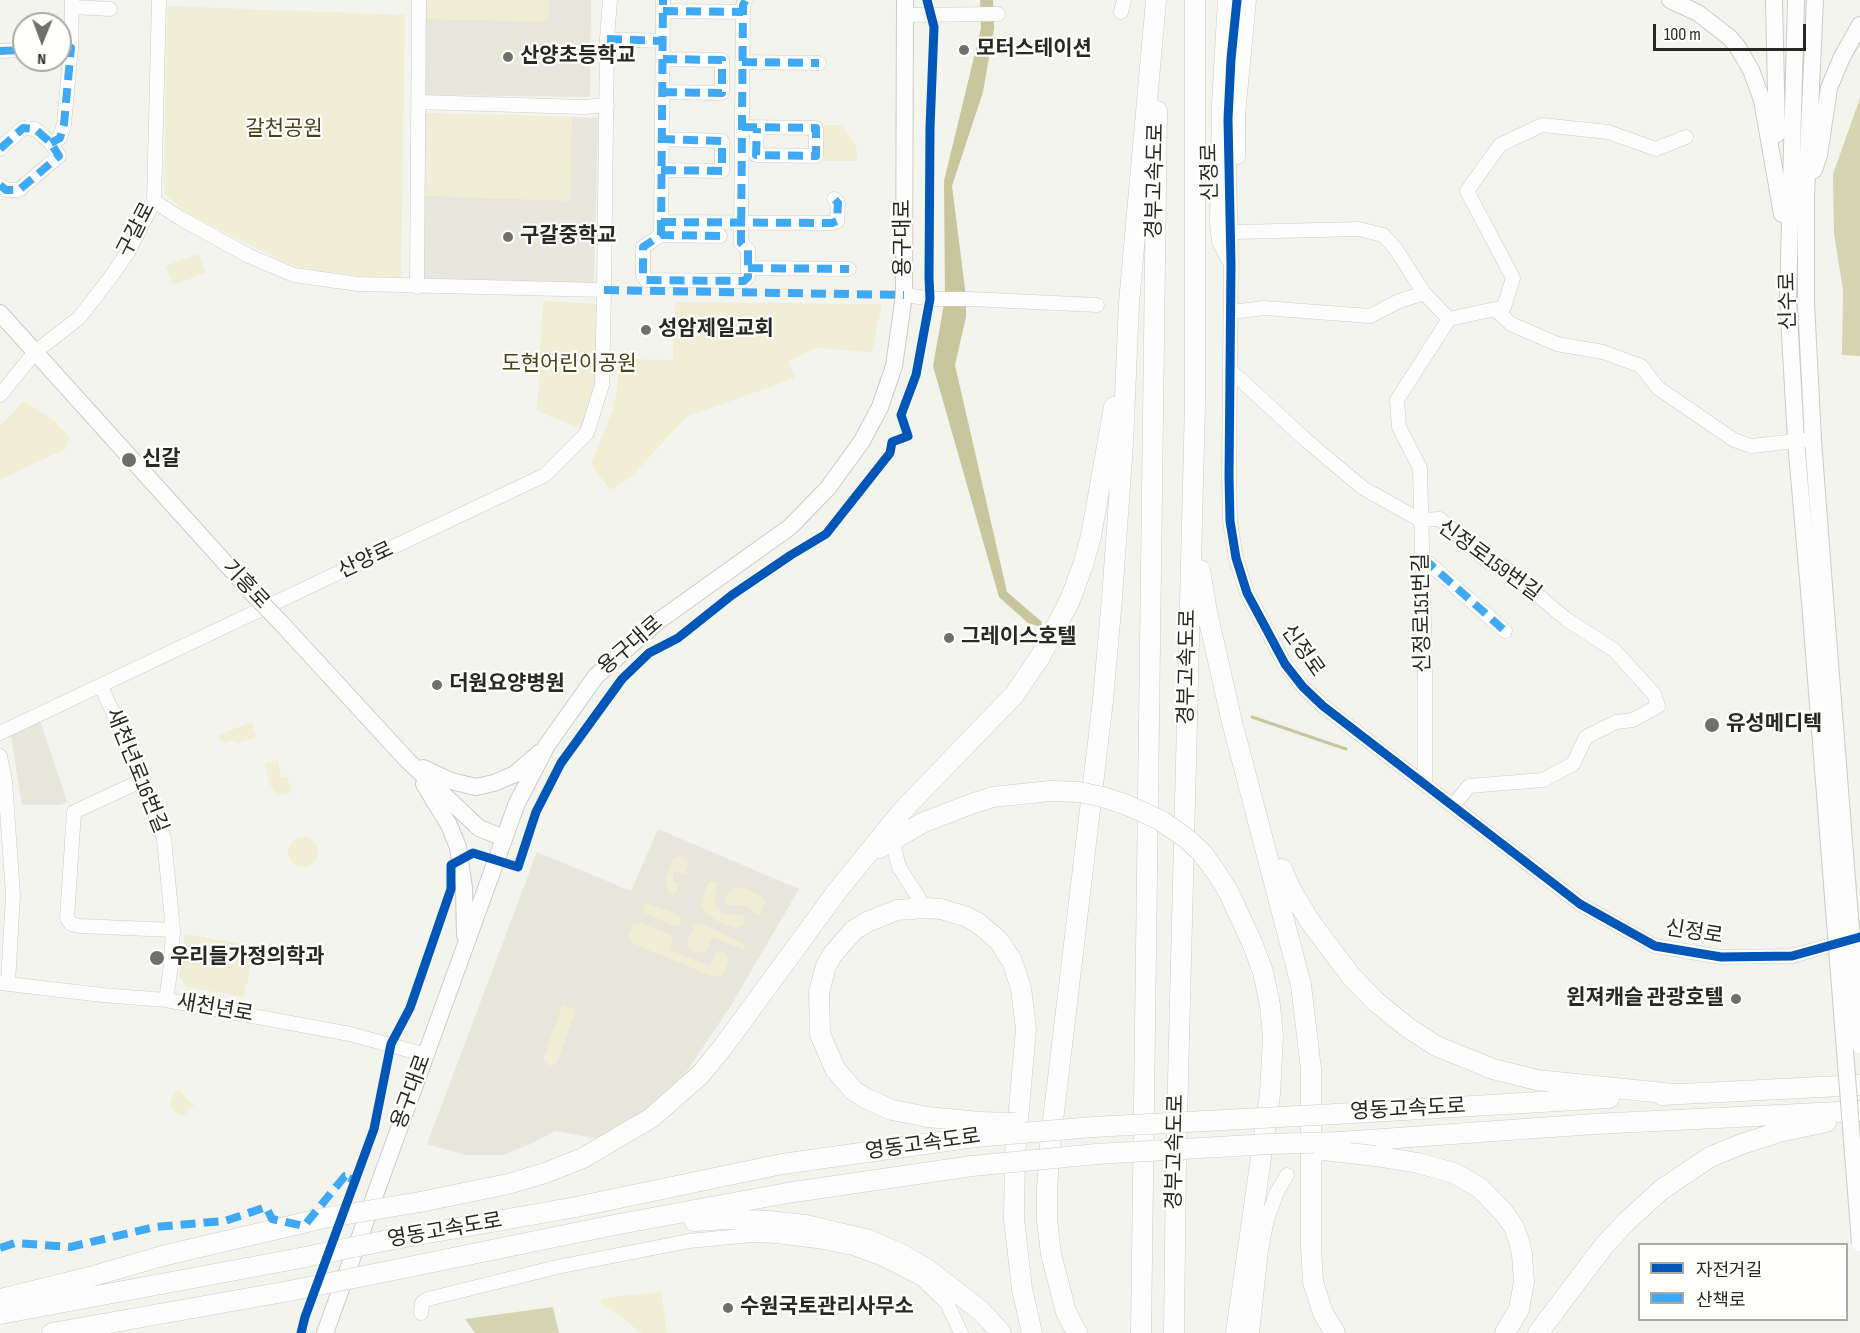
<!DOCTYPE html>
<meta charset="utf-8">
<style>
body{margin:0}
#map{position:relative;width:1860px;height:1333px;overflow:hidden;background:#f4f4ef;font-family:"Sofia Sans Condensed","Noto Sans KR",sans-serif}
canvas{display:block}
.legend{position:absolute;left:1638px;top:1243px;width:210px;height:78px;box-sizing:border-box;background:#fffffe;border:2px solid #a9a9a7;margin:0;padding:8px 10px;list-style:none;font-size:18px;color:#282824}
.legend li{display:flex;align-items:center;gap:12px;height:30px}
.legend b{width:30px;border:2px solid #a9a9a7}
.north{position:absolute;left:12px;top:12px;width:60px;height:60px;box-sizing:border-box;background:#fffffe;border:2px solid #a9a9a7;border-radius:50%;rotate:181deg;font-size:16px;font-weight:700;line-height:24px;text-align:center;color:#282824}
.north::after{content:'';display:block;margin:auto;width:21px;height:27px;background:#6f6f6b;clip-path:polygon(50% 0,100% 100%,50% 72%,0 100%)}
.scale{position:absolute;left:1653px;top:24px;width:153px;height:27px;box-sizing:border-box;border:3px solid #282824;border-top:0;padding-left:8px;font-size:18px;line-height:21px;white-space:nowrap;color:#282824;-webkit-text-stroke:4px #fffffe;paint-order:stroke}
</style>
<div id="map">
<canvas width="1860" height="1333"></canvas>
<ul class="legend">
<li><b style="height:8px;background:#0057b8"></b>자전거길</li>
<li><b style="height:8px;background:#3fa9f5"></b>산책로</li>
</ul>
<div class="north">N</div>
<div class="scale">100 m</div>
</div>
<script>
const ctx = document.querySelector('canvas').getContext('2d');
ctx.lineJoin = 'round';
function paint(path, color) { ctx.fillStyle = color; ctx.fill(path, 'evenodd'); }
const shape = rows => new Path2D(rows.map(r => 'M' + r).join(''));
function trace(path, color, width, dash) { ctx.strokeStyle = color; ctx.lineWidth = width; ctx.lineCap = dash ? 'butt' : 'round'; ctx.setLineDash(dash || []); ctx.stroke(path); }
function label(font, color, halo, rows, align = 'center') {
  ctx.font = font + ' "Sofia Sans Condensed","Noto Sans KR",sans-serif'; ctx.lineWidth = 4.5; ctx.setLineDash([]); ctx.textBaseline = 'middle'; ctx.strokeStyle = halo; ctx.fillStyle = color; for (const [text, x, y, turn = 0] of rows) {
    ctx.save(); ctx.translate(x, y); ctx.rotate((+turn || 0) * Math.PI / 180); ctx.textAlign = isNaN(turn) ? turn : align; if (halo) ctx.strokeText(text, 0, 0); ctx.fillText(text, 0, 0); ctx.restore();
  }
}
const built = shape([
 [426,0,591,0,590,97,424,95],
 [425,113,598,118,594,283,420,278],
 [40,721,67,801,61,805,22,805,10,730],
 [658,829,799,889,732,1004,685,1074,645,1111,600,1139,555,1131,531,1144,503,1155,465,1155,427,1144,537,852,631,891]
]);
const green = shape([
 [426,0,549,0,549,17,542,22,426,19],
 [167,6,405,15,401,278,359,276,297,267,251,246,185,212,164,193],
 [425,113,572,117,570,201,422,196],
 [824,125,842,125,856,145,857,161,823,161],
 [198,254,206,273,173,285,165,266],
 [543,301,602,304,598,386,584,430,537,411],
 [675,302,882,304,872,352,815,348,789,361,795,378,686,417,631,477,610,490,591,464,613,409,618,385,618,359,673,360],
 [24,401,54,420,69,437,65,449,0,480,0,426],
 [252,722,256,735,255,737,237,744,231,740,224,743,223,741,221,741,218,735],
 [278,760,281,777,287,777,291,791,290,793,278,796,269,783,265,763],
 '288 852a15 15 0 1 1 30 0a15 15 0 1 1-30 0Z',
 [680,856,686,859,688,864,685,874,674,871,673,881,679,884,677,892,672,895,667,891,665,880,673,858],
 [711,881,717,883,714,903,723,914,743,915,745,923,741,927,736,928,719,922,703,911,701,905,703,896,706,887],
 [736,887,748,889,762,897,765,901,764,907,760,914,756,915,748,906,730,905,725,903,725,897,729,892],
 [645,903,676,914,681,918,680,924,676,926,672,925,645,913,643,909],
 [634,923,640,923,669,934,673,938,670,950,710,966,717,951,725,952,729,960,724,973,719,976,711,976,632,943,628,935],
 [699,924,705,925,744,944,744,949,742,949,712,937,706,952,697,953,691,950,687,944,689,936,695,925],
 [185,934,255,946,244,997,186,987,179,977],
 [562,1005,576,1010,557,1063,550,1066,544,1061,544,1057],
 [178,1088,194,1106,183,1116,172,1110,170,1104,172,1097],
 [661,1292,667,1333,642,1333,600,1302,602,1298]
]);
const forest = shape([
 [1860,98,1860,356,1842,355,1843,290,1834,234,1833,174],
 [553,1307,559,1333,475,1333,465,1319]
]);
const water = shape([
 [980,0,993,0,994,28,983,92,952,186,966,297,966,317,955,365,1007,592,1042,622,1041,627,1028,623,999,597,933,366,945,298,944,181,981,28]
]);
const stream = shape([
 [1252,717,1346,749]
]);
const minor = shape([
 [1225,0,1219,104,1217,222,1219,242,1228,259],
 [1237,0,1231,59,1228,119,1231,264,1229,477,1230,521,1236,558,1247,593,1285,664,1303,687,1323,706,1580,904,1655,946,1721,957,1792,956,1860,937],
 [72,7,110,9],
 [663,11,743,12],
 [1121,12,1124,0],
 [905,15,998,14],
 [607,39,663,41],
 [0,51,24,50],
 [742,62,819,63],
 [662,92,722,93,722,60,663,59],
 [418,102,584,107,607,105],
 [742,127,816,128,816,156,756,155,757,128],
 [51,143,60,138,64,124,71,48,72,0],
 [0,149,23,128,35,129,51,143,59,156,19,190,6,190,0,185],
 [1238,157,1238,115,1249,0],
 [661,170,722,171,722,141,662,139],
 [154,201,180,218,249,256,294,275,358,284,604,290,607,39,610,0],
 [661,222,832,223,837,221,838,203,834,199],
 [1237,232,1359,229,1383,235,1395,248,1424,293,1449,319,1504,307,1513,278,1467,191,1500,145,1542,125,1608,132,1656,149,1686,137],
 [661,235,663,0],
 [720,236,661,235,643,247,643,275,646,280,744,281,748,277,748,250,741,243,743,5,746,0],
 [748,268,849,269],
 [417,287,419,0],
 [904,295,935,299,969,299,1097,305],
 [1495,309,1511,324,1557,344,1603,352,1641,366,1658,388,1734,440,1751,446,1806,440],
 [1231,312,1264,308,1370,316,1399,301,1424,293],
 [1230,370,1307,441,1363,488,1420,520,1440,519,1490,563,1503,566,1566,619,1614,650,1654,694,1658,706,1633,720,1616,722,1586,737,1573,764,1543,780,1469,786,1453,806],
 [0,395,35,352,79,318,110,278,128,252,154,201,159,0],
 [1423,558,1505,631],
 [101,686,143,780,164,839,173,930,171,965,166,1000],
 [0,733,545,475,587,433,602,385,604,290],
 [0,756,5,781,13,895,8,983],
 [143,780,74,812,67,918,71,924,80,926,173,930],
 [1425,784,1425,668,1420,468,1399,427,1397,400,1449,319],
 [892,840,899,867,925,908],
 [0,983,102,995,166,1000,350,1034,426,1055],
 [421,1313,422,1303,428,1299,557,1267,689,1241,752,1235,777,1236,817,1241,853,1248,883,1259,922,1279,947,1303,961,1333],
 [1252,1333,1261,1250,1267,1219,1277,1192,1287,1175]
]);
const major = shape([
 [1670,0,1698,13,1729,37,1737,46,1751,70,1762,100,1782,214],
 [1774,0,1777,134],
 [1796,0,1788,298,1796,441,1810,602],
 [1815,0,1806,197,1806,303,1813,440,1825,599],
 [1814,170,1819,155,1829,88,1842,57,1860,25],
 [0,313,255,596],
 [282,624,408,761,479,828,504,838],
 [423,768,451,781,476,787,494,783,515,774,539,753],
 [424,784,449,825,458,847,464,888,465,935],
 [325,1333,517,803,547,745,596,676,657,622,790,527,828,488,862,441,880,407,894,366,904,295,905,0]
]);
const highway = shape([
 [1200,570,1207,612,1232,722,1301,985,1311,1069,1311,1246,1313,1282,1323,1313,1335,1333],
 [880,848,922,823,971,804,993,797,1050,791],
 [1282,869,1291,890,1311,923,1351,976,1375,1001,1407,1027,1436,1046,1493,1069,1537,1080,1674,1094],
 [1229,893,1253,945,1263,972,1270,1005,1273,1037,1270,1094,1236,1333],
 [1662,1095,1860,1085],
 [1336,1114,1609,1098],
 [980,1122,928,1117,892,1110,865,1098,853,1090,835,1069,820,1034,819,992,826,966,832,955,854,930,867,922,897,910,925,908,941,909,967,917,978,923,999,941,1012,961,1021,988,1026,1029,1015,1154,1014,1219,1022,1289,1032,1333],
 [1340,1142,1594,1124,1860,1111],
 [1375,1156,1418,1163,1454,1173,1480,1188,1504,1213,1514,1227,1519,1241,1522,1254,1524,1282,1519,1309,1505,1333],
 [420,1202,508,1184,545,1173,583,1158,651,1118,700,1075,723,1047,838,890,903,810,1014,695,1040,657,1070,600,1083,565,1091,536,1114,407],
 [694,1221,728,1219,769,1221,806,1225,869,1240,901,1254,927,1269,981,1311,1001,1333],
 [389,1240,576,1207,782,1164,975,1137],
 [389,1271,614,1225,787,1193,972,1166],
 [0,1299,90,1277,162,1256,324,1218],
 [0,1314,290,1260],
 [52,1333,289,1291],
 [1077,1333,1066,1312,1051,1254,1047,1220,1047,1189,1050,1146,1103,700,1112,598,1123,444,1129,303,1156,0],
 [1141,1333,1157,111],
 [1174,1333,1176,1160,1195,403,1195,0],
 [1538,1333,1603,1247,1625,1223,1661,1190,1710,1157,1739,1145,1779,1132,1826,1122]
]);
const majorBridge = shape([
 [255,596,282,624],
 [1825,599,1860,1045],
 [1810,602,1860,1243]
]);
const highwayBridge = shape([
 [1050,791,1079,792,1103,797,1127,805,1160,820,1186,838,1202,853,1216,872,1229,893],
 [980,1122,1015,1123],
 [975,1137,1093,1127,1336,1114],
 [1324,1150,1375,1156],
 [972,1166,1097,1154,1270,1144,1340,1142],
 [324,1218,420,1202],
 [290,1260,389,1240],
 [289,1291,389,1271]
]);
const quiet = shape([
 [663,11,743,12],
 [607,39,663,41],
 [0,51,24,50],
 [742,62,819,63],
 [662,92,722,93,722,60,663,59],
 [742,127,816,128,816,156,756,155,757,128],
 [51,143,60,138,64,124,71,48,60,49],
 [0,149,23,128,35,129,51,143,59,156,19,190,6,190,0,185],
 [661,170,722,171,722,141,662,139],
 [661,222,832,223,837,221,838,203,834,199],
 [661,235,663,0],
 [720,236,661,235,643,247,643,275,646,280,744,281,748,277,748,250,741,243,743,5,746,0],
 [748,268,849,269],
 [604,290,904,295],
 [1423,558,1505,631],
 [0,1248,15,1243,70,1247,155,1227,225,1221,266,1207,272,1219,304,1226,345,1176,354,1176,351,1183]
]);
const cycleway = shape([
 [1237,0,1231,59,1228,119,1231,264,1229,477,1230,521,1236,558,1247,593,1285,664,1303,687,1323,706,1580,904,1655,946,1721,957,1792,956,1860,937],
 [301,1333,305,1317,374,1129,391,1044,410,1008,451,889,451,865,473,853,518,867,536,812,561,763,622,679,649,653,678,638,732,595,791,555,826,534,890,453,892,442,908,436,901,415,916,375,930,299,929,278,930,128,934,27,927,0]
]);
const markers = [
 [964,50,6,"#6f6f6b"],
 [508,57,6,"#6f6f6b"],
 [508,237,6,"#6f6f6b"],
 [646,330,6,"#6f6f6b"],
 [129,460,8,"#6f6f6b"],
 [949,638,6,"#6f6f6b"],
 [437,685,6,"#6f6f6b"],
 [1712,725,8,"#6f6f6b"],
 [157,958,8,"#6f6f6b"],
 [1736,999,6,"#6f6f6b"],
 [728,1308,6,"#6f6f6b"]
];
const poiNames = [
 ["모터스테이션",976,50],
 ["산양초등학교",520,57],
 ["구갈중학교",520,237],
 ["성암제일교회",658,330],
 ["신갈",142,460],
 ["그레이스호텔",961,638],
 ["더원요양병원",449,685],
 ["유성메디텍",1726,725],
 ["우리들가정의학과",170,958],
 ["윈져캐슬 관광호텔",1724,999,"right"],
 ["수원국토관리사무소",740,1308]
];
const parkNames = [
 ["갈천공원",284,130],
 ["도현어린이공원",569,365]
];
const streetNames = [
 ["신정로",1211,172,-91],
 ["경부고속도로",1156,181,-89],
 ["구갈로",137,230,-63],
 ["용구대로",904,238,-90],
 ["신수로",1789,301,-91],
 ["산양로",366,561,-25],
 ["신정로159번길",1489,561,36],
 ["기흥로",245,585,47],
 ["신정로151번길",1423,613,-91],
 ["용구대로",631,646,-41],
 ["신정로",1302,651,55],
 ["경부고속도로",1188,667,-89],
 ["새천년로16번길",136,771,68],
 ["신정로",1694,933,9],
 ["새천년로",215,1009,10],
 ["용구대로",412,1092,-70],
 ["영동고속도로",1408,1110,-3],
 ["영동고속도로",923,1145,-8],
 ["경부고속도로",1176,1152,-89],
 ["영동고속도로",445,1231,-10]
];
paint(built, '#e7e7db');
paint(green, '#f0eed5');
paint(forest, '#d6d5b2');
paint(water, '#c8c69c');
trace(stream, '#c8c69c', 3);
trace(minor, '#cbcbc7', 15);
trace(major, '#cbcbc7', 18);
trace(highway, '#cbcbc7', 21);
trace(minor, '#fdfdfd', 14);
trace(major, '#fdfdfd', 16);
trace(highway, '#fdfdfd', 20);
trace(majorBridge, '#cbcbc7', 18, []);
trace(highwayBridge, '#cbcbc7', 21, []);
trace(majorBridge, '#fdfdfd', 16);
trace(highwayBridge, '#fdfdfd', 20);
trace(quiet, '#3fa9f5', 8, [15, 8]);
trace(cycleway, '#0057b8', 9);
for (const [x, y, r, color] of markers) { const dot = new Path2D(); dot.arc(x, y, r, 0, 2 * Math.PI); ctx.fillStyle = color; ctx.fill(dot); trace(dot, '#fffffe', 2); }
label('bold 21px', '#282824', '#fffffe', poiNames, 'left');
label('21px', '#474518', '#fffffe', parkNames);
label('21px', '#282824', '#fffffe', streetNames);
</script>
